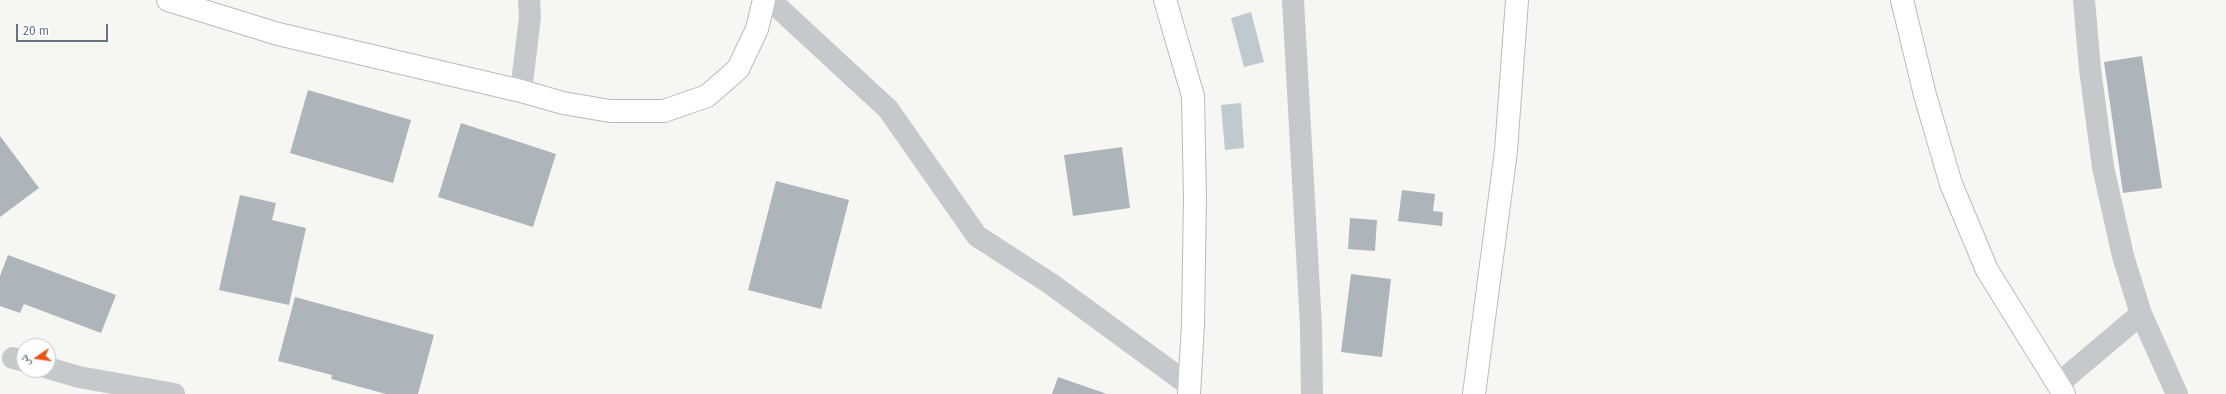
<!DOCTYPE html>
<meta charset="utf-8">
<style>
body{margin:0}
#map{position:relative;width:2226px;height:394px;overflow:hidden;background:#f6f6f2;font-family:"Fira Sans","Noto Naskh Arabic",sans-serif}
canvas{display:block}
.north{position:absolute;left:16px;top:338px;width:40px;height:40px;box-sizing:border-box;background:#fff;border:1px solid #c1c8ce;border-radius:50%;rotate:257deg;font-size:11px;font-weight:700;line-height:16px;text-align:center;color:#637585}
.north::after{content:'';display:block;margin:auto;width:14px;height:18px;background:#ee541a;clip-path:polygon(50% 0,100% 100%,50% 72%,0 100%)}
.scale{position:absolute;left:16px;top:24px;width:92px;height:18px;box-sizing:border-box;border:2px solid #637585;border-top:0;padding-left:5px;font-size:12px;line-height:14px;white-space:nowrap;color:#637585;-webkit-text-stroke:3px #fff;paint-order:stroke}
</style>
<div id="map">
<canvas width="2226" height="394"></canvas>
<div class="north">ش</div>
<div class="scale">20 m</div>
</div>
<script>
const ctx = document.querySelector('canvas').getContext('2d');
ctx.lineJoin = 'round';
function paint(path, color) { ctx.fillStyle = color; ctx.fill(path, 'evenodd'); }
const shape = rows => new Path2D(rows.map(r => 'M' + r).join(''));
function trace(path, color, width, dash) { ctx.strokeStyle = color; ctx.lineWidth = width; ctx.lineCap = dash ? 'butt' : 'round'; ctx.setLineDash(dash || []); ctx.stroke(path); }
const water = shape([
 [1251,12,1264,62,1244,67,1231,18],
 [1241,103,1244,148,1225,150,1221,105]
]);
const building = shape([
 [2142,56,2162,188,2123,193,2104,62],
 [308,90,411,120,393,183,290,153],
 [461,123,556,154,533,227,438,197],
 [0,136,39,188,0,217],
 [1122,147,1130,208,1073,216,1064,155],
 [776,181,849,200,821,309,748,290],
 [1402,190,1435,194,1433,211,1443,212,1442,226,1398,221],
 [240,195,276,203,272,220,306,228,289,305,219,290],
 [1350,218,1377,220,1375,251,1348,249],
 [8,255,116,295,101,333,24,304,20,313,0,306,0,276],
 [1351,274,1391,279,1382,357,1341,352],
 [295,297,434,335,418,394,386,394,331,379,332,375,278,361],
 [1058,377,1107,394,1052,394]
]);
const street = shape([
 [770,0,888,109,977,236,1051,284,1189,385],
 [1293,0,1311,327,1312,394],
 [2084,0,2090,69,2103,167,2123,256,2141,314,2177,394],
 [521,91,530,17,529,0],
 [13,358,24,361],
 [48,368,79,377,174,394],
 [2057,385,2141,314]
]);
const secondary = shape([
 [168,0,278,34,521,91,563,103,610,111,664,111,707,96,738,69,757,29,764,0],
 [1165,0,1193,96,1195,198,1193,324,1189,394],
 [1902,0,1925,95,1951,184,1987,270,2064,394],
 [1474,394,1506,151,1517,0]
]);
paint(water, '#bfcacf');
paint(building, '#adb5bb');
trace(secondary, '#b7bcc1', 24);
trace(street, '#c5c9cc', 22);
trace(secondary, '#fff', 22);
</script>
